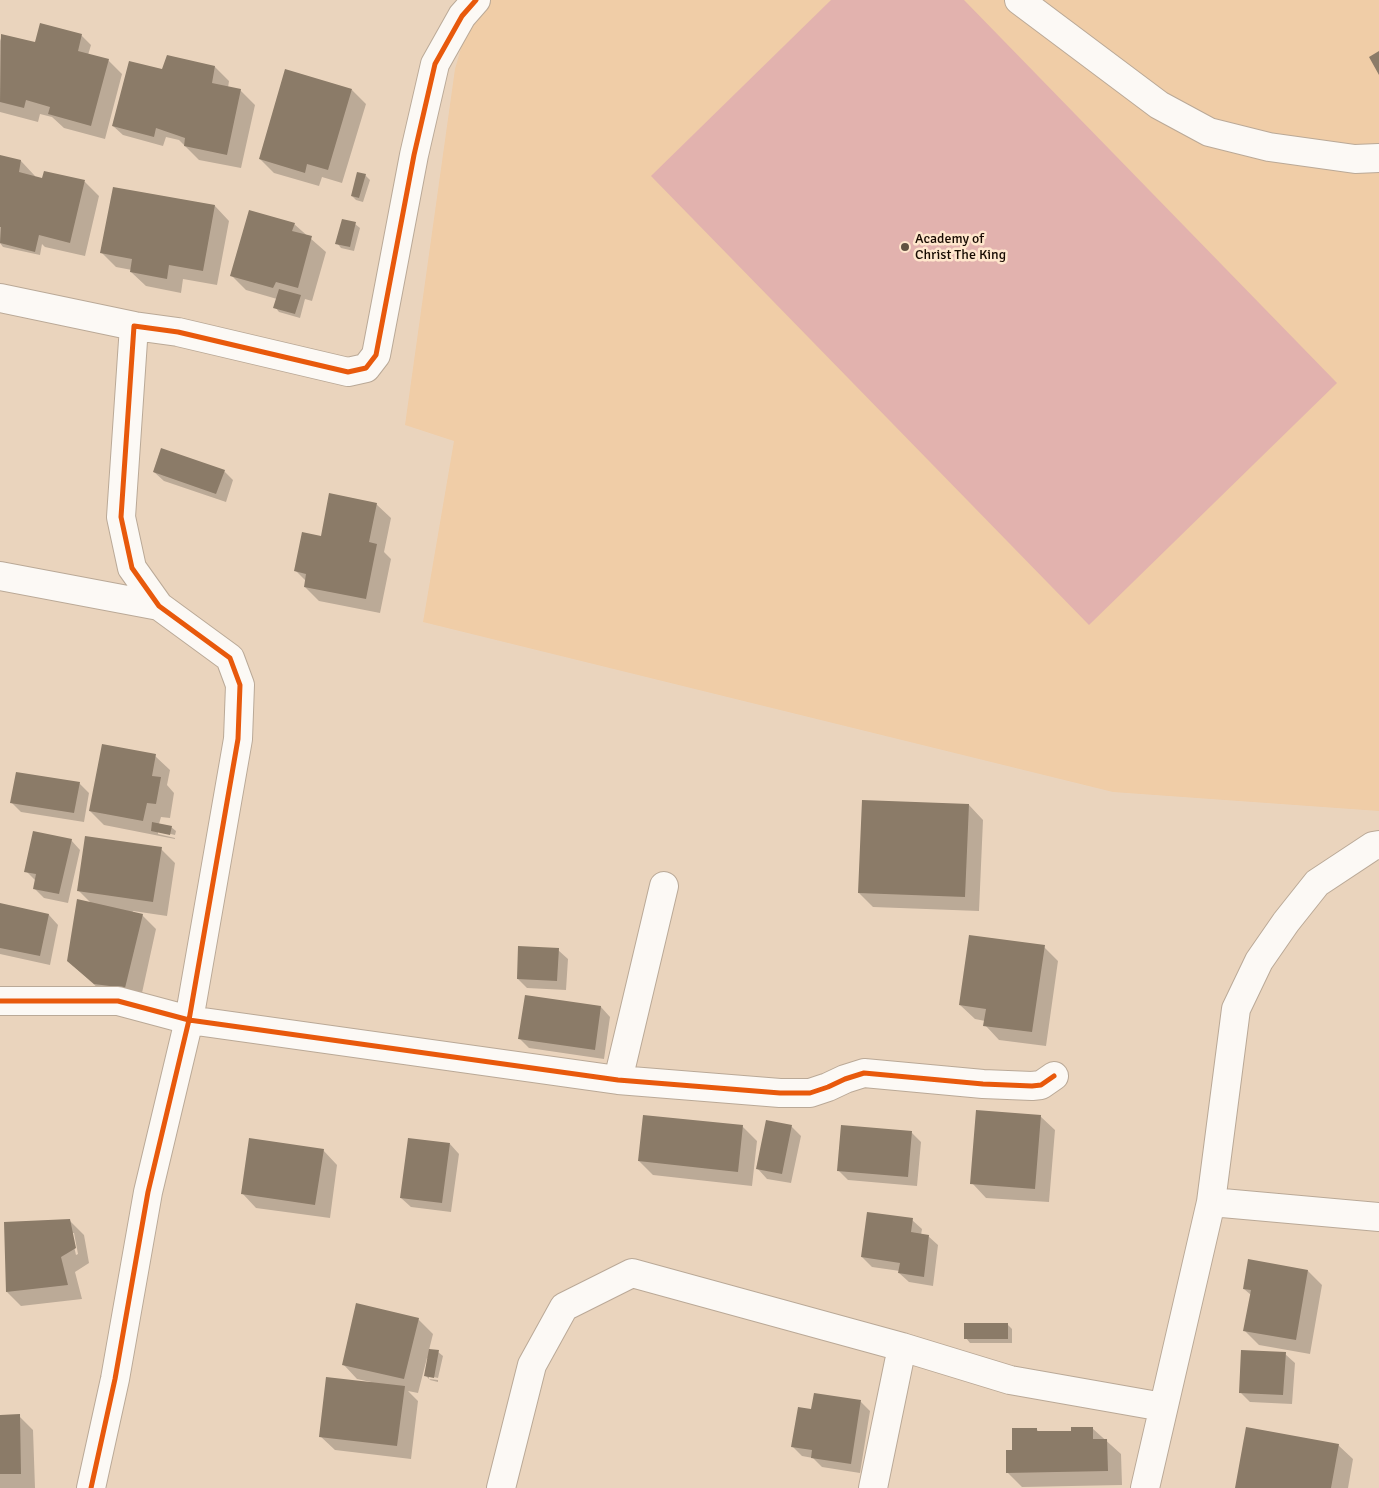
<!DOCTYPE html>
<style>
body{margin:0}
canvas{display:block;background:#ead4bd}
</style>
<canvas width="1379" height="1488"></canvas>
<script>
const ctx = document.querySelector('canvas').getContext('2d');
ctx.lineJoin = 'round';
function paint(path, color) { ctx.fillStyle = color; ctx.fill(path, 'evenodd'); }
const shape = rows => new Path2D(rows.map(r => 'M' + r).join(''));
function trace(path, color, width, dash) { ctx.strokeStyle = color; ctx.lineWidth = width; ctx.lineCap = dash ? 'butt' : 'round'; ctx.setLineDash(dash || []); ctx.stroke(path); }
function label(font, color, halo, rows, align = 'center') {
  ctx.font = font + ' Signika,sans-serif'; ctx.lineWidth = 5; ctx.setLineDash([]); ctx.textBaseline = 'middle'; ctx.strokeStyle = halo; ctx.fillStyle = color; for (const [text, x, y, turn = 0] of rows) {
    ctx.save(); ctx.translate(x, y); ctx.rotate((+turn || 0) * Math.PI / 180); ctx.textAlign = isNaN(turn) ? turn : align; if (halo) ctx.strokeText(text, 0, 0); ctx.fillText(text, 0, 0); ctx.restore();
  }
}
const built = shape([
 [475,0,1379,0,1379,811,1113,792,423,622,454,441,405,425,455,69]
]);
const green = shape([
 [831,0,964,0,1337,383,1089,625,651,176]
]);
const shadow = shape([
 [2,35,39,45,81,35,91,45,88,55,108,60,122,74,105,139,64,128,52,117,40,114,38,122,0,112,0,41],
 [215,67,229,81,228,88,240,90,255,105,241,168,199,160,179,140,166,137,163,146,123,135,113,126,167,72],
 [352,90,366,104,342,183,322,177,319,186,274,173,260,159],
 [0,157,21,161,35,176,35,177,43,179,85,182,99,196,85,256,45,247,42,244,40,255,3,247,0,243],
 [365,175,370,180,363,202,356,200,352,196],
 [114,188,215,206,229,221,217,285,183,279,181,293,146,286,131,272,132,270,116,267,102,253],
 [294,224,326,252,312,301,305,299,300,318,279,312,275,307,277,299,246,290,232,276],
 [355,224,360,228,354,251,341,248,337,243],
 [224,471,233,480,226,502,164,481,154,472],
 [376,504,391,518,384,552,391,559,380,613,319,601,305,587,306,581,296,571,322,537],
 [155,756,170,770,167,785,174,793,170,818,161,817,159,824,171,827,176,831,175,835,158,831,158,834,175,838,175,839,104,825,90,811],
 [79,783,89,793,84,822,21,812,12,803],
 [969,805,983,820,979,911,873,907,859,893],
 [71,840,80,850,68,903,44,898,34,888,36,881,26,871],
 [161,849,175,863,167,916,133,911,132,913,142,915,156,929,140,1002,109,998,68,961,91,903,78,890],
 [0,905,49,915,58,925,50,965,0,954],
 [1044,947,1058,961,1046,1046,999,1040,985,1025,985,1021,975,1019,960,1005],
 [558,950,568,959,566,990,527,988,518,979],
 [601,1007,610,1017,604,1059,529,1048,520,1039],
 [1040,1116,1055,1130,1049,1202,986,1198,972,1183],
 [742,1126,757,1141,752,1186,653,1175,639,1161],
 [791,1126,801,1136,791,1183,767,1179,758,1169],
 [843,1126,912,1133,921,1142,917,1186,848,1180,838,1170],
 [450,1144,459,1154,451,1212,411,1207,401,1198],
 [323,1150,337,1165,330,1218,256,1208,242,1193],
 [69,1220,84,1235,89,1263,75,1272,82,1299,21,1306,7,1292,6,1223],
 [71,1233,74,1233,78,1254,76,1255],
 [912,1220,922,1229,921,1235,928,1236,938,1245,933,1286,909,1282,899,1273,900,1271,872,1267,862,1257],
 [1308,1271,1322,1285,1310,1354,1259,1345,1245,1331,1251,1295,1244,1289],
 [418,1319,433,1334,429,1350,438,1352,443,1356,438,1378,429,1376,429,1379,438,1380,438,1382,430,1380,426,1376,429,1359,427,1358,418,1393,408,1391,418,1401,411,1459,335,1450,320,1436,371,1382,357,1379,343,1364],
 [1008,1325,1012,1329,1012,1343,970,1343,966,1338],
 [1285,1354,1295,1363,1292,1404,1250,1402,1240,1392],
 [861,1402,870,1411,860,1473,822,1467,813,1458,802,1456,793,1447,812,1411],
 [0,1416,19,1416,33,1430,35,1488,0,1488],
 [1092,1428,1121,1454,1122,1485,1022,1487,1007,1472,1014,1451,1036,1429,1040,1433,1073,1432],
 [1338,1445,1353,1459,1348,1488,1237,1488]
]);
const building = shape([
 [40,23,82,34,78,51,109,59,91,126,48,114,50,107,26,100,24,108,0,102,1,34,35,42],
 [1379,51,1379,75,1369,57],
 [167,55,215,66,212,83,241,89,227,155,184,146,185,138,156,128,154,137,112,126,129,61,162,69],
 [285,69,352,89,328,170,307,164,305,173,259,159],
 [0,155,21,160,19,172,42,178,44,171,85,180,70,243,39,235,35,252,0,243,1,227,0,227],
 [357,172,366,174,359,198,351,196],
 [113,187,215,205,203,271,169,265,167,279,130,272,132,259,100,253],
 [249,210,295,223,292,231,312,236,298,288,276,282,273,288,230,276],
 [342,219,356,222,350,247,335,244],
 [279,289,301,295,295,314,273,308],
 [161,448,225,470,216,494,153,472],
 [329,493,377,503,369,542,377,544,366,599,304,587,306,574,294,571,302,532,321,536],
 [102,744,156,754,152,776,161,777,156,804,147,803,143,821,89,811],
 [16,772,80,782,74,813,10,803],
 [862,800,969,804,965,897,858,893],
 [152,822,172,826,170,835,151,831],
 [33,831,72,839,59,894,33,889,36,874,24,872],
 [85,836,162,847,153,902,77,891],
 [77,899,143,914,125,988,94,984,67,961],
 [0,903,49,914,40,956,0,948],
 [969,935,1045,945,1032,1032,983,1026,986,1009,959,1005],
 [518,946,559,948,557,981,517,979],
 [525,995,601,1006,595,1050,518,1039],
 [976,1110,1041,1115,1035,1189,970,1184],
 [643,1115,743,1125,738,1172,638,1161],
 [766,1120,792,1125,782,1174,756,1169],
 [841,1125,912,1131,908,1177,837,1171],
 [249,1138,324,1149,315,1205,241,1194],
 [408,1138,450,1143,442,1203,400,1198],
 [867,1212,913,1218,911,1232,929,1235,924,1277,898,1273,900,1263,861,1257],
 [70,1219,76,1248,61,1257,68,1285,6,1292,4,1222],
 [1248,1259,1308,1270,1296,1340,1243,1331,1251,1290,1243,1289],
 [356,1303,419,1318,404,1379,342,1365],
 [964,1323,1008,1323,1008,1339,964,1339],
 [429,1349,439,1350,434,1378,424,1376],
 [1241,1350,1286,1352,1283,1395,1239,1393],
 [326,1377,405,1386,397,1446,319,1437],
 [814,1393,861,1400,851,1464,811,1458,812,1450,791,1447,798,1407,811,1409],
 [20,1414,21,1474,0,1474,0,1415],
 [1071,1427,1093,1427,1093,1439,1107,1439,1108,1471,1006,1473,1006,1450,1012,1450,1012,1428,1037,1428,1037,1431,1071,1431],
 [1246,1427,1339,1444,1331,1488,1235,1488]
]);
const minor = shape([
 [1019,0,1159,105,1209,132,1269,147,1355,159,1379,158],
 [0,298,134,326],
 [0,576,159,606],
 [0,1001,118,1001,189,1020,618,1080,780,1093,810,1093,828,1087,845,1079,864,1073,983,1084,1032,1086,1041,1085,1054,1076],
 [618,1080,664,886],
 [1211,1202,1379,1217],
 [91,1488,115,1379,148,1192,189,1020,238,739,240,685,230,658,159,606,132,568,121,517,134,326,178,332,348,372,366,368,376,355,414,155,435,64,462,16,476,0],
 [501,1488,532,1365,564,1307,632,1273,902,1347,1010,1380,1163,1407],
 [873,1488,902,1347],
 [1145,1488,1211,1202,1236,1009,1259,961,1286,922,1317,883,1373,846,1379,845]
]);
const cycleway = shape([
 [0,1001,118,1001,189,1020,618,1080,780,1093,810,1093,828,1087,845,1079,864,1073,983,1084,1032,1086,1041,1085,1054,1076],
 [91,1488,115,1379,148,1192,189,1020,238,739,240,685,230,658,159,606,132,568,121,517,134,326,178,332,348,372,366,368,376,355,414,155,435,64,462,16,476,0]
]);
const markers = [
 [905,247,5,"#615142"]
];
const poiNames = [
 ["Academy of",915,239],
 ["Christ The King",915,255]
];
paint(built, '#f0cda7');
paint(green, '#e2b2ae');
paint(shadow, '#0003');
paint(building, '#8b7b68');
trace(minor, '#baa997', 30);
trace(minor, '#fcf9f5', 28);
trace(cycleway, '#e8590c', 5);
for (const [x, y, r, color] of markers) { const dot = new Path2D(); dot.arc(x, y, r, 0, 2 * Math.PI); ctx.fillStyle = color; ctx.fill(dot); trace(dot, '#ffe6cc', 2); }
label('14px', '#170a00', '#ffe6cc', poiNames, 'left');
</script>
